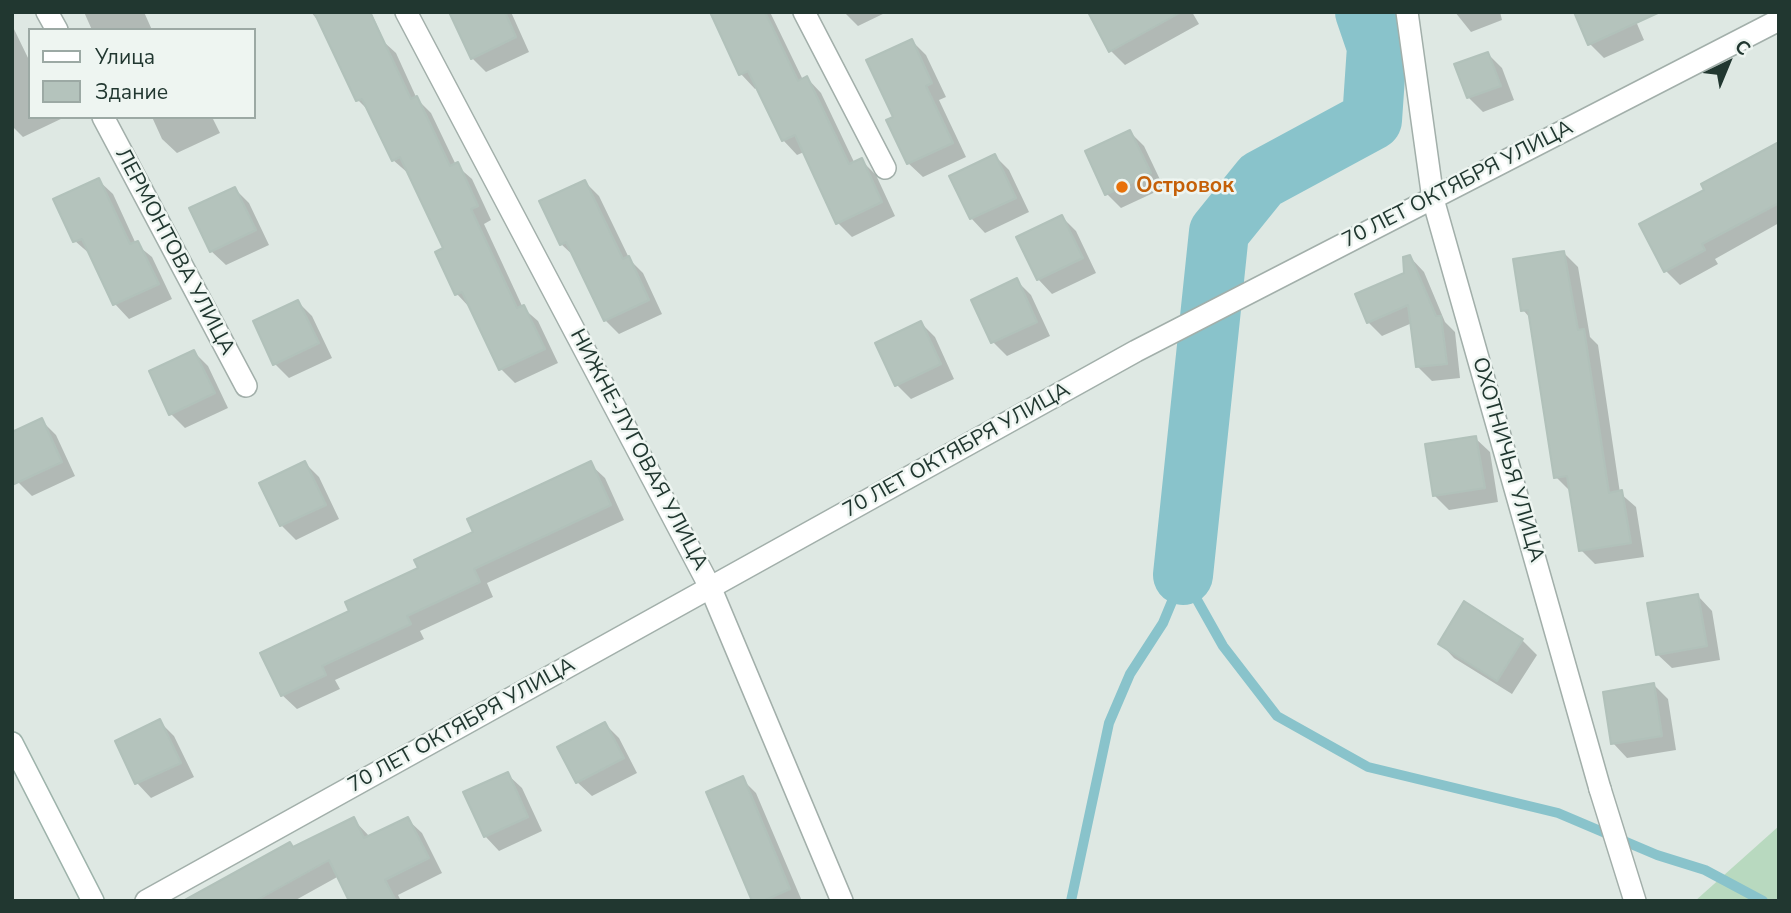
<!DOCTYPE html>
<meta charset="utf-8">
<style>
body{margin:0}
#map{position:relative;width:1791px;height:913px;overflow:hidden;background:#dee8e3;font-family:"Nunito Sans",sans-serif}
canvas{display:block}
.frame{position:absolute;inset:0;border:14px solid #213730;pointer-events:none}
.legend{position:absolute;left:28px;top:28px;width:228px;height:91px;box-sizing:border-box;background:#eef5f1;border:2px solid #9ca9a4;margin:0;padding:9px 12px;list-style:none;font-size:21px;color:#213730}
.legend li{display:flex;align-items:center;gap:14px;height:35px}
.legend b{width:35px;border:2px solid #9ca9a4}
.north{position:absolute;left:1693px;top:28px;width:70px;height:70px;-webkit-text-stroke:5px #eef5f1;paint-order:stroke;rotate:43deg;font-size:19px;font-weight:700;line-height:28px;text-align:center;color:#213730}
.north::after{content:'';display:block;margin:auto;width:24px;height:32px;background:#213730;clip-path:polygon(50% 0,100% 100%,50% 72%,0 100%)}
</style>
<div id="map">
<canvas width="1791" height="913"></canvas>
<div class="frame"></div>
<ul class="legend">
<li><b style="height:9px;background:#fff"></b>Улица</li>
<li><b style="height:19px;background:#b4c3bc"></b>Здание</li>
</ul>
<div class="north">С</div>
</div>
<script>
const ctx = document.querySelector('canvas').getContext('2d');
ctx.lineJoin = 'round';
function paint(path, color) { ctx.fillStyle = color; ctx.fill(path, 'evenodd'); }
const shape = rows => new Path2D(rows.map(r => 'M' + r).join(''));
function trace(path, color, width, dash) { ctx.strokeStyle = color; ctx.lineWidth = width; ctx.lineCap = dash ? 'butt' : 'round'; ctx.setLineDash(dash || []); ctx.stroke(path); }
function label(font, color, halo, rows, align = 'center') {
  ctx.font = font + ' "Nunito Sans",sans-serif'; ctx.lineWidth = 5; ctx.setLineDash([]); ctx.textBaseline = 'middle'; ctx.strokeStyle = halo; ctx.fillStyle = color; for (const [text, x, y, turn = 0] of rows) {
    ctx.save(); ctx.translate(x, y); ctx.rotate((+turn || 0) * Math.PI / 180); ctx.textAlign = isNaN(turn) ? turn : align; if (halo) ctx.strokeText(text, 0, 0); ctx.fillText(text, 0, 0); ctx.restore();
  }
}
const green = shape([
 [1779,826,1779,901,1695,901]
]);
const shadow = shape([
 [84,12,144,12,152,30,92,30],
 [311,12,371,12,385,43,396,53,417,99,431,113,456,165,472,179,491,220,484,224,523,308,538,321,558,363,515,383,501,369,471,309,457,294,445,249,409,174,393,160,371,113,358,100,324,28],
 [461,12,511,12,529,52,486,72,472,58],
 [709,12,770,12,803,80,807,78,821,93,855,164,861,160,876,175,895,216,852,237,838,223,804,152,797,155,783,140,758,87,755,89,741,74],
 [844,12,887,12,858,26],
 [1097,12,1192,12,1199,24,1125,65,1111,51],
 [1455,12,1500,12,1502,20,1471,32],
 [1632,12,1644,40,1604,58,1590,44],
 [12,25,30,62,30,117,65,117,23,137,12,126],
 [912,41,926,55,946,97,939,100,966,157,923,177,908,163,895,118],
 [1488,54,1502,68,1514,100,1483,112,1468,97],
 [152,117,212,117,220,133,177,153,162,139],
 [1130,132,1144,146,1164,188,1121,208,1107,194],
 [1779,143,1779,223,1715,259,1718,264,1680,285,1666,271,1706,190],
 [995,156,1009,170,1029,212,985,233,971,218],
 [98,180,113,194,136,244,152,257,172,299,129,319,115,304,91,255,75,241,55,200],
 [585,182,599,196,630,260,643,273,662,314,619,334,605,320,576,258,561,244],
 [235,189,249,203,269,245,226,265,211,251],
 [1062,217,1076,231,1096,273,1052,294,1038,279],
 [1564,253,1578,267,1590,337,1598,345,1620,493,1636,507,1644,557,1595,564,1581,550,1570,491,1556,477,1531,319,1523,310],
 [1410,257,1424,272,1445,322,1455,332,1460,378,1432,381,1417,366,1412,323,1382,336,1368,322,1406,274],
 [1016,280,1031,295,1050,336,1007,356,993,342],
 [298,302,312,316,332,358,289,378,275,364],
 [921,323,935,337,954,379,911,399,897,385],
 [194,352,208,366,228,408,185,428,171,414],
 [41,420,56,435,75,476,32,496,18,482],
 [1475,438,1490,452,1498,502,1449,510,1435,496],
 [305,463,319,477,339,519,296,540,281,525],
 [590,464,605,478,624,520,487,583,493,597,420,631,424,639,335,680,340,689,297,709,282,695,351,612],
 [1698,596,1712,611,1720,660,1672,668,1657,654],
 [1465,604,1522,640,1537,655,1512,694,1454,658,1440,643],
 [1654,685,1668,699,1676,750,1627,758,1613,743],
 [160,722,174,736,194,777,151,798,137,783],
 [605,724,619,738,637,773,592,796,577,782],
 [507,774,522,788,542,831,499,851,485,836],
 [742,779,756,793,802,901,754,901],
 [353,819,370,837,407,819,422,833,442,873,398,895,401,901,351,901,339,876,294,901,213,901]
]);
const stream = shape([
 [1183,575,1223,646,1277,716,1368,767,1558,813,1657,855,1705,870,1763,901],
 [1071,901,1109,723,1130,674,1163,623,1183,575]
]);
const river = shape([
 [1183,575,1219,232,1261,180,1372,120,1377,47,1365,12]
]);
const building = shape([
 [314,12,370,12,411,99,417,96,450,166,458,162,478,206,471,209,517,308,524,305,545,349,499,370,462,292,455,295,435,252,443,248,400,157,392,161,362,99,356,101,314,12],
 [449,12,505,12,516,37,471,59,449,12],
 [710,12,765,12,798,81,807,76,849,164,862,158,882,202,836,224,795,135,782,141,748,71,739,75,710,12],
 [1088,12,1181,12,1109,52,1088,12],
 [1574,12,1660,12,1588,45,1574,12],
 [912,39,932,83,926,86,953,143,907,164,886,120,893,117,866,60,912,39],
 [1488,52,1501,86,1467,98,1454,64,1488,52],
 [1130,130,1151,173,1105,195,1085,151,1130,130],
 [1779,142,1779,203,1702,244,1705,250,1664,272,1639,224,1704,190,1701,184,1779,142],
 [995,154,1016,198,970,219,949,176,995,154],
 [99,178,130,244,138,241,159,284,113,305,82,239,73,242,53,199,99,178],
 [585,180,623,259,629,256,649,300,604,321,566,242,560,245,539,201,585,180],
 [235,187,256,230,210,252,189,208,235,187],
 [1062,215,1083,258,1037,280,1016,237,1062,215],
 [1564,251,1578,330,1584,329,1609,493,1622,490,1631,543,1579,551,1567,476,1554,478,1528,310,1521,311,1513,259,1564,251],
 [1410,255,1436,316,1441,316,1447,364,1416,367,1408,305,1367,323,1355,294,1404,273,1403,257,1410,255],
 [1017,278,1037,322,991,343,971,300,1017,278],
 [298,300,319,343,273,365,253,321,298,300],
 [921,321,941,364,895,386,875,343,921,321],
 [194,350,215,393,169,415,149,371,194,350],
 [42,418,62,462,12,485,12,432,42,418],
 [1476,436,1485,488,1433,496,1425,444,1476,436],
 [305,461,326,505,280,526,259,483,305,461],
 [591,461,611,505,474,569,480,582,407,616,411,624,322,666,326,675,281,696,260,653,349,611,345,602,418,568,414,560,473,532,467,519,591,461],
 [1698,594,1707,646,1656,655,1647,603,1698,594],
 [1464,601,1523,639,1497,681,1438,644,1464,601],
 [1654,683,1662,736,1611,744,1603,692,1654,683],
 [160,719,181,763,135,784,115,741,160,719],
 [605,722,624,758,576,783,557,747,605,722],
 [508,772,528,817,484,837,463,792,508,772],
 [743,776,790,889,763,901,752,901,706,792,743,776],
 [354,817,364,838,408,817,429,858,385,880,396,901,349,901,329,860,255,901,183,901,290,842,293,847,354,817]
]);
const pedestrian = shape([
 [1600,789,1635,901]
]);
const minor = shape([
 [47,12,57,30],
 [406,12,711,589,842,901],
 [804,12,885,168],
 [1407,12,1433,199,1600,789],
 [103,117,246,386]
]);
const tertiary = shape([
 [146,901,1136,351,1779,20]
]);
const secondary = shape([
 [12,743,93,901]
]);
const markers = [
 [1122,187,7,"#e8710a"]
];
const streetNames = [
 ["70 ЛЕТ ОКТЯБРЯ УЛИЦА",1458,185,-27],
 ["ЛЕРМОНТОВА УЛИЦА",174,252,62],
 ["НИЖНЕ-ЛУГОВАЯ УЛИЦА",638,450,62],
 ["70 ЛЕТ ОКТЯБРЯ УЛИЦА",957,451,-29],
 ["ОХОТНИЧЬЯ УЛИЦА",1507,460,74],
 ["70 ЛЕТ ОКТЯБРЯ УЛИЦА",462,726,-29]
];
const foodNames = [
 ["Островок",1136,187]
];
paint(green, '#b8d9bf');
paint(shadow, '#0003');
trace(stream, '#89c3cb', 10);
trace(river, '#89c3cb', 60);
paint(building, '#b4c3bc');
trace(building, '#b1c1ba', 2);
trace(pedestrian, '#a2afaa', 24);
trace(minor, '#a2afaa', 24);
trace(tertiary, '#a2afaa', 24);
trace(secondary, '#9eb3ab', 24);
trace(pedestrian, '#fff', 21);
trace(minor, '#fff', 21);
trace(tertiary, '#fff', 21);
trace(secondary, '#fff', 21);
for (const [x, y, r, color] of markers) { const dot = new Path2D(); dot.arc(x, y, r, 0, 2 * Math.PI); ctx.fillStyle = color; ctx.fill(dot); trace(dot, '#eef5f1', 2.5); }
label('21px', '#213730', '#eef5f1', streetNames);
label('bold 21px', '#c56008', '#eef5f1', foodNames, 'left');
</script>
